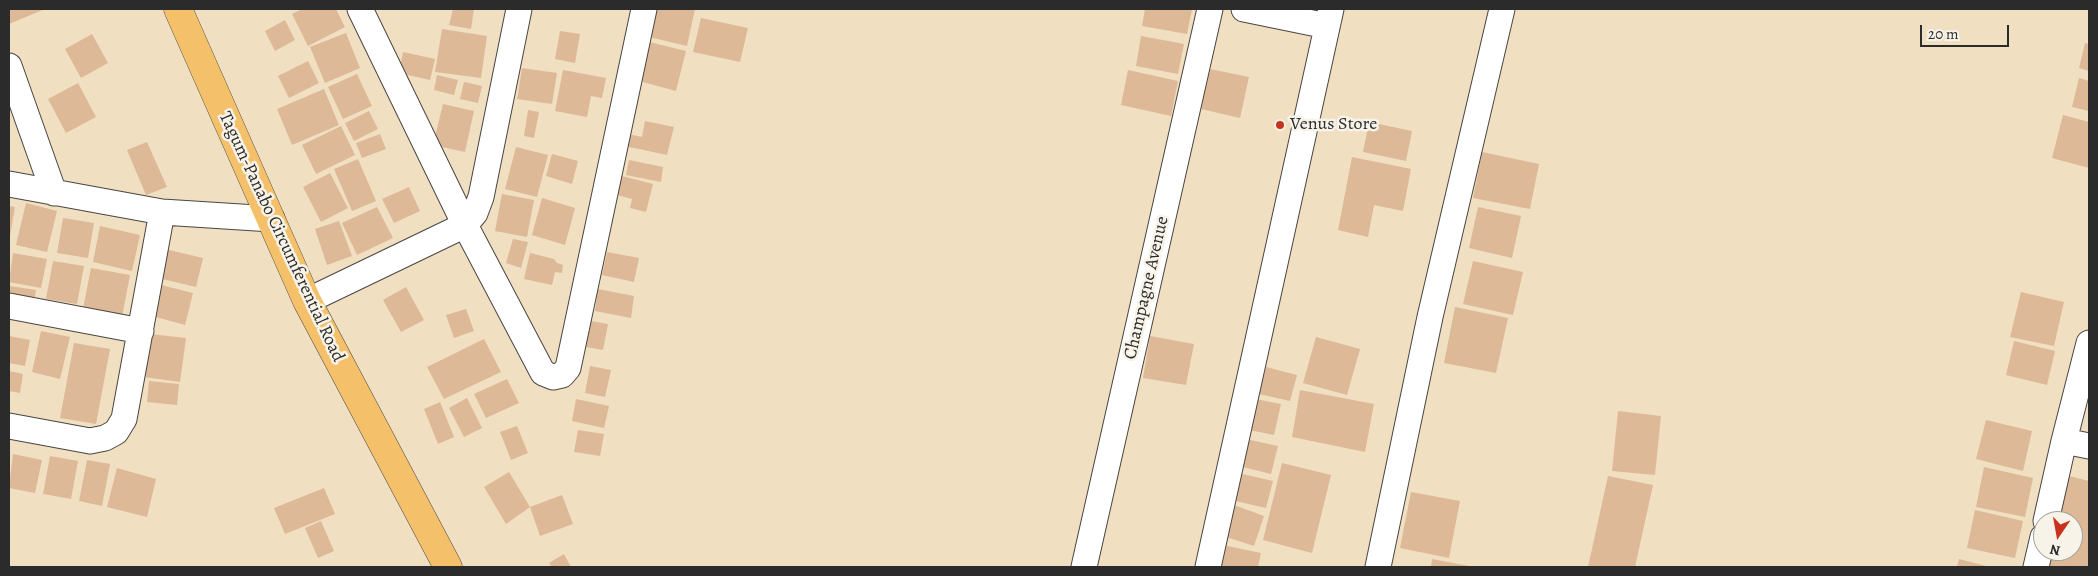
<!DOCTYPE html>
<style>
body{margin:0}
#map{position:relative;width:2098px;height:576px;overflow:hidden;background:#f0dfc1;font-family:Alegreya,serif}
canvas{display:block}
.frame{position:absolute;inset:0;border:10px solid #2b2b2b;pointer-events:none}
.north{position:absolute;left:2033px;top:511px;width:50px;height:50px;box-sizing:border-box;background:#f7f3e8;border:1px solid #a5a39c;border-radius:50%;rotate:192deg;font-size:14px;font-weight:700;line-height:20px;text-align:center;color:#2b2b2b}
.north::after{content:'';display:block;margin:auto;width:18px;height:22px;background:#c8321e;clip-path:polygon(50% 0,100% 100%,50% 72%,0 100%)}
.scale{position:absolute;left:1920px;top:25px;width:89px;height:22px;box-sizing:border-box;border:2px solid #2b2b2b;border-top:0;padding-left:6px;font-size:15px;line-height:18px;white-space:nowrap;color:#2b2b2b;-webkit-text-stroke:4px #f7f3e8;paint-order:stroke}
</style>
<div id="map">
<canvas width="2098" height="576"></canvas>
<div class="frame"></div>
<div class="north">N</div>
<div class="scale">20 m</div>
</div>
<script>
const ctx = document.querySelector('canvas').getContext('2d');
ctx.lineJoin = 'round';
function paint(path, color) { ctx.fillStyle = color; ctx.fill(path, 'evenodd'); }
const shape = rows => new Path2D(rows.map(r => 'M' + r).join(''));
function trace(path, color, width, dash) { ctx.strokeStyle = color; ctx.lineWidth = width; ctx.lineCap = dash ? 'butt' : 'round'; ctx.setLineDash(dash || []); ctx.stroke(path); }
function label(font, color, halo, rows, align = 'center') {
  ctx.font = font + ' Alegreya,serif'; ctx.lineWidth = 5; ctx.setLineDash([]); ctx.textBaseline = 'middle'; ctx.strokeStyle = halo; ctx.fillStyle = color; for (const [text, x, y, turn = 0] of rows) {
    ctx.save(); ctx.translate(x, y); ctx.rotate((+turn || 0) * Math.PI / 180); ctx.textAlign = isNaN(turn) ? turn : align; if (halo) ctx.strokeText(text, 0, 0); ctx.fillText(text, 0, 0); ctx.restore();
  }
}
const building = shape([
 [9,9,45,9,9,24],
 [302,9,336,9,345,27,308,46,292,14],
 [453,9,474,9,471,29,449,25],
 [656,9,695,9,687,46,649,37],
 [1145,9,1192,9,1187,34,1142,26],
 [701,18,748,28,740,62,693,52],
 [285,20,295,40,275,51,265,31],
 [442,29,487,36,481,78,435,72],
 [560,31,580,34,575,63,555,59],
 [346,33,360,68,325,83,310,47],
 [92,34,108,63,81,78,65,49],
 [1141,36,1184,44,1178,74,1136,66],
 [649,42,686,51,676,91,639,81],
 [2085,43,2089,44,2089,71,2079,68],
 [403,52,435,59,430,80,399,73],
 [308,61,319,83,289,98,278,76],
 [522,68,557,73,552,104,517,99],
 [1210,69,1249,77,1240,118,1201,109],
 [563,70,606,78,602,98,591,96,587,117,555,111],
 [1128,70,1178,81,1171,116,1121,105],
 [357,74,372,106,343,119,328,87],
 [437,75,458,80,454,95,434,90],
 [2079,78,2089,81,2089,111,2072,107],
 [464,82,482,86,478,103,460,99],
 [78,83,96,117,66,133,48,99],
 [324,89,339,125,292,145,277,109],
 [443,104,474,111,465,152,433,145],
 [528,110,539,112,534,138,524,136],
 [369,111,378,129,354,141,345,123],
 [2063,115,2089,122,2089,168,2052,158],
 [645,121,674,127,667,155,625,146,628,134,642,137],
 [1369,122,1412,131,1406,161,1363,152],
 [341,126,355,155,316,174,302,145],
 [380,134,386,149,362,158,356,143],
 [147,142,167,187,146,195,127,150],
 [516,147,548,155,537,197,505,189],
 [1482,152,1539,164,1530,209,1473,198],
 [552,154,578,161,572,184,546,176],
 [1352,157,1411,169,1403,211,1374,205,1368,237,1338,230],
 [358,159,376,201,352,211,334,169],
 [629,160,663,167,661,182,626,175],
 [330,173,348,208,321,222,303,187],
 [622,176,653,184,646,212,630,208,632,199,617,195],
 [409,187,420,211,394,223,382,199],
 [502,194,534,200,527,237,495,231],
 [542,198,575,208,565,245,532,235],
 [26,203,57,211,47,252,16,245],
 [9,206,15,207,10,236,9,236],
 [377,207,393,238,357,255,342,223],
 [1478,207,1521,216,1512,258,1469,248],
 [63,218,94,223,88,258,57,253],
 [339,221,352,256,327,265,315,229],
 [100,226,140,235,132,271,93,262],
 [513,239,528,242,521,268,506,263],
 [165,249,203,258,196,287,158,278],
 [607,252,639,258,634,282,602,275],
 [13,253,47,259,41,288,9,282],
 [530,253,554,259,557,263,563,265,562,273,555,272,552,285,524,279],
 [53,261,84,266,77,304,46,299],
 [1473,261,1523,272,1513,315,1463,304],
 [91,268,130,275,122,317,83,309],
 [157,284,193,293,185,325,149,315],
 [10,286,36,290,34,302,9,297],
 [406,287,424,320,401,332,383,300],
 [598,289,634,296,631,318,595,311],
 [2021,292,2064,302,2054,346,2010,337],
 [1455,307,1508,318,1496,373,1444,363],
 [466,309,474,331,454,338,446,315],
 [591,321,608,324,603,350,586,347],
 [41,331,70,337,60,379,32,372],
 [150,334,186,338,180,382,144,377],
 [9,336,30,340,25,366,9,363],
 [1150,336,1194,344,1186,385,1143,378],
 [1316,337,1360,349,1347,395,1303,383],
 [484,339,501,372,444,399,427,367],
 [2014,341,2055,351,2047,385,2006,375],
 [74,343,110,349,96,424,60,418],
 [590,366,611,370,605,397,585,393],
 [1266,367,1297,375,1290,401,1259,394],
 [9,371,23,374,20,393,9,391],
 [507,379,519,403,486,418,474,394],
 [149,381,179,384,177,405,147,402],
 [1300,390,1374,404,1365,452,1292,437],
 [467,398,482,428,464,437,449,408],
 [576,399,609,406,604,428,572,421],
 [1255,399,1281,404,1274,435,1249,430],
 [440,402,454,437,438,444,424,409],
 [1618,411,1661,416,1655,475,1612,471],
 [1986,420,2032,431,2023,471,1976,459],
 [517,426,528,453,511,460,500,432],
 [578,430,604,434,600,456,574,452],
 [1246,439,1278,446,1271,474,1239,466],
 [13,454,42,460,35,493,9,488],
 [50,456,78,461,71,499,43,494],
 [87,460,110,464,102,506,79,501],
 [1282,463,1331,475,1312,553,1263,540],
 [1984,467,2033,478,2025,517,1976,507],
 [117,468,156,479,147,517,107,507],
 [509,472,530,507,562,495,573,524,540,536,530,507,506,524,484,487],
 [1238,473,1273,481,1266,508,1231,500],
 [1608,476,1653,485,1635,567,1588,567],
 [2069,476,2089,481,2089,567,2049,567,2053,551,2073,551,2073,521,2059,521],
 [324,488,335,514,285,534,274,508],
 [1411,492,1460,501,1449,558,1400,548],
 [1234,505,1264,516,1254,546,1223,536],
 [1975,510,2023,521,2015,558,1967,548],
 [321,521,334,551,318,558,305,528],
 [1218,544,1261,553,1258,567,1214,567],
 [564,554,571,567,552,567,549,563],
 [1432,559,1469,566,1469,567,1431,567],
 [1959,559,1990,567,1957,567]
]);
const street = shape([
 [360,9,465,225,543,373,553,377,562,375,568,368,644,9],
 [1244,9,1327,26],
 [9,66,54,193],
 [9,184,162,212,272,219],
 [307,301,465,225,475,213,481,197,519,9],
 [9,306,141,331],
 [9,426,90,441,105,438,116,432,124,419,162,212],
 [2064,441,2089,446],
 [2046,521,2064,441,2089,343],
 [1084,567,1210,9],
 [1208,567,1331,9],
 [1378,567,1430,317,1502,9],
 [2036,567,2043,537]
]);
const primary = shape([
 [178,9,307,301,448,567]
]);
const markers = [
 [1280,125,5,"#c8321e"]
];
const poiNames = [
 ["Venus Store",1290,125]
];
const streetNames = [
 ["Tagum-Panabo Circumferential Road",281,237,65],
 ["Champagne Avenue",1147,288,-77]
];
paint(building, '#deb997');
trace(street, '#494642', 27);
trace(primary, '#494642', 29);
trace(street, '#fff', 25);
trace(primary, '#f4c16a', 28);
for (const [x, y, r, color] of markers) { const dot = new Path2D(); dot.arc(x, y, r, 0, 2 * Math.PI); ctx.fillStyle = color; ctx.fill(dot); trace(dot, '#f7f3e8', 2); }
label('18px', '#2b2b2b', '#f7f3e8', poiNames, 'left');
label('18px', '#2b2b2b', '#f7f3e8', streetNames);
</script>
